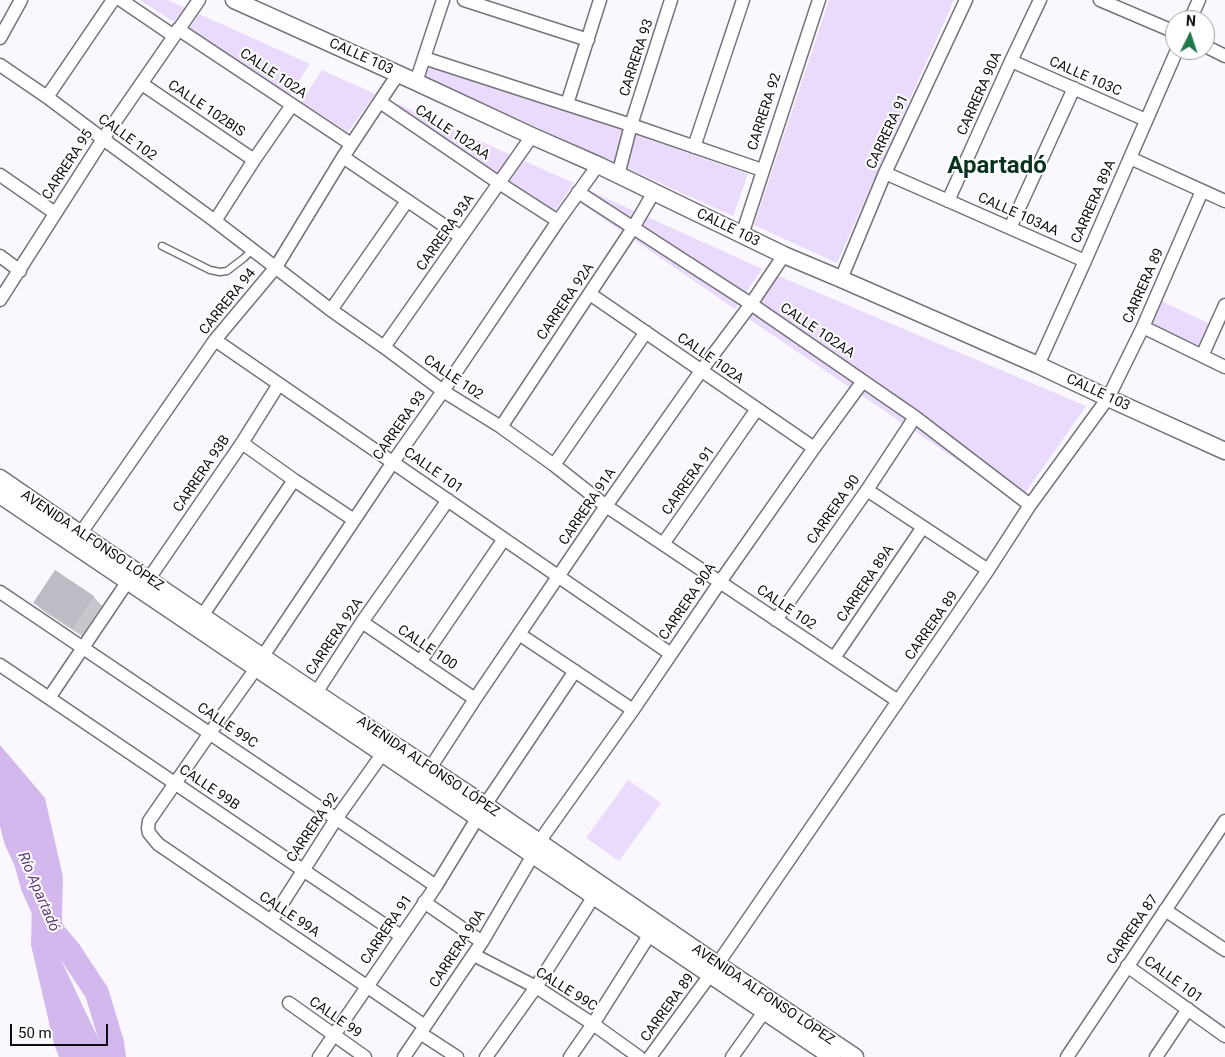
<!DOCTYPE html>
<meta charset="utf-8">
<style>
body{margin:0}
#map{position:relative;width:1225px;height:1057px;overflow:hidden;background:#fbf7ff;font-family:Roboto,sans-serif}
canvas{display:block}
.north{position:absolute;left:1165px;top:10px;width:50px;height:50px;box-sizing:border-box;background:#fff;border:1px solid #9f9e9f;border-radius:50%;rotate:4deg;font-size:14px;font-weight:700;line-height:20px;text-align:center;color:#0f0d10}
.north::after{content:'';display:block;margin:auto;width:18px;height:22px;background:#1e784c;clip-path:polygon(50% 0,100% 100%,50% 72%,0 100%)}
.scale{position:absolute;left:10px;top:1024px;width:98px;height:22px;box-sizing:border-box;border:2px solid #0f0d10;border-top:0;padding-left:6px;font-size:15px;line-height:18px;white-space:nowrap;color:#0f0d10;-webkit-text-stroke:4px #fff;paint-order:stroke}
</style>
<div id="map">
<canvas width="1225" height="1057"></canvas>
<div class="north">N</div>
<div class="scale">50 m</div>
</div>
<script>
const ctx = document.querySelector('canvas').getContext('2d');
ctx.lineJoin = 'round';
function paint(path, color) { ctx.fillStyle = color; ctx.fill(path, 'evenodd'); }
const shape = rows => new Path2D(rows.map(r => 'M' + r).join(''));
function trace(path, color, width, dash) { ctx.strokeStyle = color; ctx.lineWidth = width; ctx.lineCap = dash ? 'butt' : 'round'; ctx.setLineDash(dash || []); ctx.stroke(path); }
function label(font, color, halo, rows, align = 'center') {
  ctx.font = font + ' Roboto,sans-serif'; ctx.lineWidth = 4; ctx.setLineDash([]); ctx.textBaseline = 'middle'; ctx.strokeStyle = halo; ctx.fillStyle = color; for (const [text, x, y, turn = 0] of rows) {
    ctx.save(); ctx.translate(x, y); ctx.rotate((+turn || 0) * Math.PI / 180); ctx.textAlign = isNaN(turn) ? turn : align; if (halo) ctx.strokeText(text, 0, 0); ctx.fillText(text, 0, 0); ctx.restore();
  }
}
const green = shape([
 [140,0,168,0,185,8,174,22],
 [829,0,954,0,837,263,754,225],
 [199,14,310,64,290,95,188,30],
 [429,63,748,174,733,216,425,77],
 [322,70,375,94,348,132,301,102],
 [398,104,511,155,498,174,394,109],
 [524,161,574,183,555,211,510,181],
 [588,190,762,269,735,309,579,202],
 [776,275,1086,406,1019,502,746,317],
 [1161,301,1210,324,1199,348,1150,325],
 [628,780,661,803,619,861,586,838]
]);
const water = shape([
 [0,745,45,798,63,877,61,960,107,1057,59,1057,54,1044,31,945,33,856,0,791]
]);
const shadow = shape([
 [55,572,94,597,102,606,82,636,43,611,35,603]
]);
const river = shape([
 [0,777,10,793,10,817,16,840,26,862,33,887,54,933,70,952,97,993,112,1043,114,1057]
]);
const building = shape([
 [55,570,94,596,73,628,33,603]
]);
const service = shape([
 [162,246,210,270,220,272,227,271,244,258,252,250]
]);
const minor = shape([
 [121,0,174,36],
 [464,0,588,40],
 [1100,0,1175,32],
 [1190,20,1199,0],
 [178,29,351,144],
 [0,38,21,0],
 [1205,46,1225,56],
 [424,58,631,125,762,170],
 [1011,61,1146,120],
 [0,65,47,97,103,139,215,221,331,310,384,347,443,391,501,427,554,465,606,506,898,701],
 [416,82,443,0],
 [142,84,254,160],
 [47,97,113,0],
 [380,102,499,183,558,221],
 [567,104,600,0],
 [694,147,743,0],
 [343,157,461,237],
 [1130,158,1225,201],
 [885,173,1085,261],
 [0,175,55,213],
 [618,175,631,125,671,0],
 [578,192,751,304,915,417,1030,505],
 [948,201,1011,61,1040,0],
 [215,221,254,160,292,105],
 [1010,228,1074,88],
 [742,235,819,0],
 [0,256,20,271],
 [841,279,885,173,966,0],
 [590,294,814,448],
 [0,300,103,139,199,0],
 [331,310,407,201],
 [1143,327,1225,367],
 [215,340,671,654],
 [384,347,499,183,532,136],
 [1202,356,1225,305],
 [1038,365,1085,261,1177,50],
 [501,427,633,228,654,192],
 [242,443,294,480,354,520],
 [554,465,646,332],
 [867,490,988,570],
 [76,540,215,340,276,267,343,157,398,74],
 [663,544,757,409],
 [148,580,242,443,279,384],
 [0,592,436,886],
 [202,616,294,480],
 [776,620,867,490,915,417],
 [362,622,475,699],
 [519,634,633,710],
 [263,656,393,462,443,391,558,221,598,165],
 [834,658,923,527],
 [420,662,504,539],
 [0,665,49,698,303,870,401,936],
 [257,667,210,733,149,821,148,828,149,833,158,844,425,1026],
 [316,693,362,622,448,500],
 [49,698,128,581],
 [425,776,475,699,606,506,701,371,751,304,784,255],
 [485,805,575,671],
 [539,842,633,710,720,582,814,448,863,381],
 [424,902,482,942],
 [1165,910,1225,950],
 [271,921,336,819,383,753],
 [474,955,536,987,593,1024,639,1057],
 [1127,966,1225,1036],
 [289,1003,365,1057],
 [420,1033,457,1057],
 [319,1057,436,886,478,817],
 [404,1057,482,942,533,855],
 [486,1057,536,987,594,896],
 [570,1057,593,1024,650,934],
 [650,1057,710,975,988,570,1030,505,1108,398,1143,327,1202,191],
 [732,1057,764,1012],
 [1067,1057,1225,821],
 [1156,1057,1188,1009]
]);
const tertiary = shape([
 [234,0,416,82,532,136,598,165,784,255,841,279,1038,365,1108,398,1225,451],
 [0,478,81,534,316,693,485,805,717,964,855,1057],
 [0,495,832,1057]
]);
const streetNames = [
 ["CALLE 103",361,57,24],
 ["CARRERA 93",637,58,-72],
 ["CALLE 102A",273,74,34],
 ["CALLE 103C",1085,77,24],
 ["CARRERA 90A",980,94,-66],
 ["CALLE 102BIS",206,109,34],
 ["CARRERA 92",765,112,-72],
 ["CARRERA 91",888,132,-65],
 ["CALLE 102AA",452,133,34],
 ["CALLE 102",127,138,36],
 ["CARRERA 95",68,165,-57],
 ["CARRERA 89A",1094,202,-66],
 ["CALLE 103AA",1018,215,24],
 ["CALLE 103",728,228,26],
 ["CARRERA 93A",446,233,-55],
 ["CARRERA 89",1144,286,-66],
 ["CARRERA 94",228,302,-51],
 ["CARRERA 92A",566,302,-56],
 ["CALLE 102AA",817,331,34],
 ["CALLE 102A",710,359,35],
 ["CALLE 102",453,378,34],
 ["CALLE 103",1098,393,25],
 ["CARRERA 93",400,426,-55],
 ["CALLE 101",433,471,35],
 ["CARRERA 93B",202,474,-56],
 ["CARRERA 91",689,481,-55],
 ["CARRERA 91A",588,507,-56],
 ["CARRERA 90",834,510,-55],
 ["AVENIDA ALFONSO LÓPEZ",92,541,34],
 ["CARRERA 89A",866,584,-56],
 ["CARRERA 90A",688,602,-56],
 ["CALLE 102",786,608,34],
 ["CARRERA 89",932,626,-55],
 ["CARRERA 92A",335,637,-56],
 ["CALLE 100",427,648,34],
 ["CALLE 99C",227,726,34],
 ["AVENIDA ALFONSO LÓPEZ",428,767,34],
 ["CALLE 99B",209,788,34],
 ["CARRERA 92",313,828,-56],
 ["CALLE 99A",289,915,34],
 ["CARRERA 91",387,930,-56],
 ["CARRERA 87",1133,930,-56],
 ["CARRERA 90A",458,949,-57],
 ["CALLE 101",1173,980,36],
 ["CALLE 99C",566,990,32],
 ["AVENIDA ALFONSO LÓPEZ",763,995,34],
 ["CARRERA 89",668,1008,-54],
 ["CALLE 99",335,1018,35]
];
const waterNames = [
 ["Río Apartadó",38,892,67]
];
const townNames = [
 ["Apartadó",997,167]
];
paint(green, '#eadafc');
paint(water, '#d3b8ee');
paint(shadow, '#0003');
trace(river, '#d3b8ee', 24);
paint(building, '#bfbbc4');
trace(service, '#75727a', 9);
trace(minor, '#75727a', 15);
trace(tertiary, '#75727a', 19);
trace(service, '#fff', 6);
trace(minor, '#fff', 12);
trace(tertiary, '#fff', 16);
label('14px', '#0f0d10', '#fff', streetNames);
label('italic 15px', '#5e3b7b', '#fff', waterNames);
label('bold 24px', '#09331e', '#fff', townNames);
</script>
